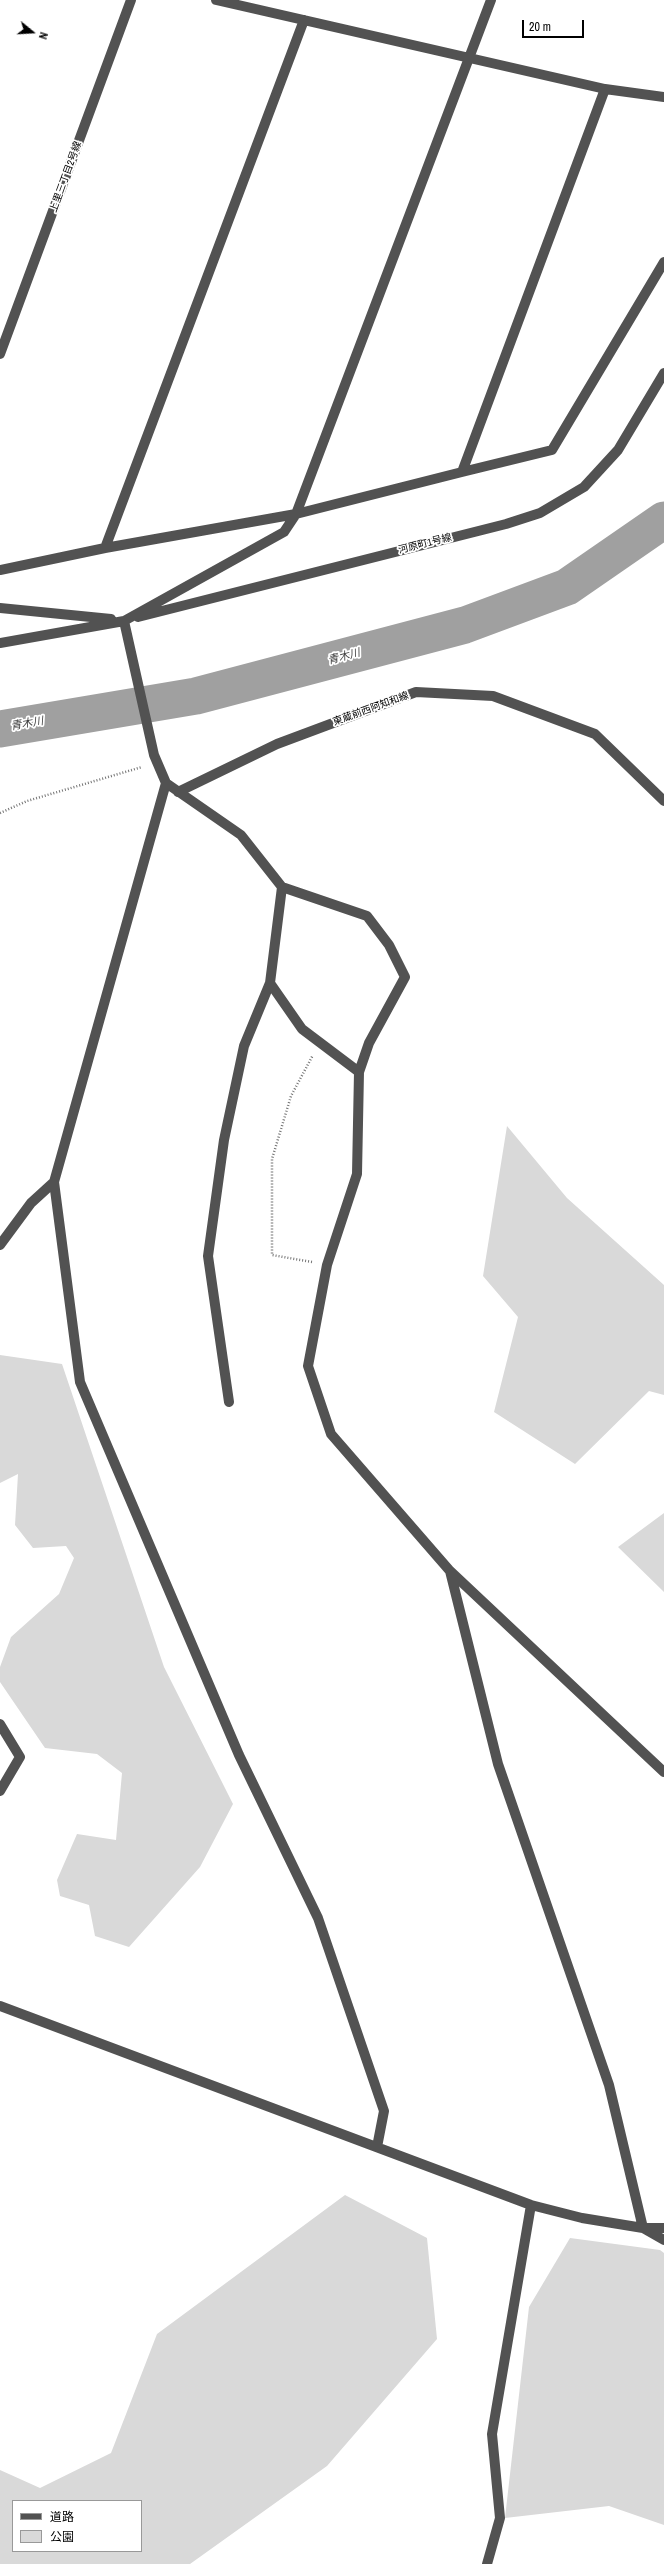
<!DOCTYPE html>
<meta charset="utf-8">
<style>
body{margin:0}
#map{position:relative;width:664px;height:2564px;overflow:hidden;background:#fff;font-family:"Archivo Narrow","Noto Sans JP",sans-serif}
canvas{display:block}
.legend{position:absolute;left:12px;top:2500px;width:130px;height:52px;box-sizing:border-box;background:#fff;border:1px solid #999;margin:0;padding:5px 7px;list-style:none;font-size:12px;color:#000}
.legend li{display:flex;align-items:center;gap:8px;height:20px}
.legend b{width:20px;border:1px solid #999}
.north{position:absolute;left:12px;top:12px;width:40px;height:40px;-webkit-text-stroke:3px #fff;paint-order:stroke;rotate:108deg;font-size:11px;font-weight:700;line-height:16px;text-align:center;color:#000}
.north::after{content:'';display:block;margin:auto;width:14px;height:18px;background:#000;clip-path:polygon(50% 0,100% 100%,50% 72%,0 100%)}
.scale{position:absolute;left:522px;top:20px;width:62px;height:18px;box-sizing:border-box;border:2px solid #000;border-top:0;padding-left:5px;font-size:12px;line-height:14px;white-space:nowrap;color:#000;-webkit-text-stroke:3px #fff;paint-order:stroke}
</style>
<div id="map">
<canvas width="664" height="2564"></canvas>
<ul class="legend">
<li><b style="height:5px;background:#525252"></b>道路</li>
<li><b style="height:11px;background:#d9d9d9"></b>公園</li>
</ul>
<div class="north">N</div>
<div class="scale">20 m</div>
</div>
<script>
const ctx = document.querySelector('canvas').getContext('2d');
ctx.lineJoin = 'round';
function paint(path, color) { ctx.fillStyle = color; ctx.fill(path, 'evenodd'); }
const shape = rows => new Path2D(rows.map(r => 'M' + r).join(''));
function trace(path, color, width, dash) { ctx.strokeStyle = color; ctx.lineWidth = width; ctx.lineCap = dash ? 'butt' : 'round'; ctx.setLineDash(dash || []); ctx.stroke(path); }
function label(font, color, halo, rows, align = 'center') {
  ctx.font = font + ' "Archivo Narrow","Noto Sans JP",sans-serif'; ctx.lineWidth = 3.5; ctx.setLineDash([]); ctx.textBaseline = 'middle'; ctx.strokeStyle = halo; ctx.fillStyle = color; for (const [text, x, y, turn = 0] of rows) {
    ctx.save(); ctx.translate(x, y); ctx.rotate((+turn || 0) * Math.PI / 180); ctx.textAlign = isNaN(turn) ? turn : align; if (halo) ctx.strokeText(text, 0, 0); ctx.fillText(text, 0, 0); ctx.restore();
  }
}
const green = shape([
 [507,1126,567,1198,664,1285,664,1395,649,1391,575,1464,494,1412,518,1317,483,1276],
 [0,1355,62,1364,164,1667,233,1804,200,1867,129,1947,95,1936,89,1905,60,1896,57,1880,77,1834,116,1840,122,1773,97,1754,45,1748,0,1682,0,1667,11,1637,59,1594,74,1558,66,1546,33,1548,15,1525,18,1474,0,1483],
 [664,1513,664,1592,618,1547],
 [345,2195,427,2238,437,2339,327,2466,190,2564,0,2564,0,2470,40,2488,111,2453,157,2334],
 [13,2501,141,2501,141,2551,13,2551],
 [570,2238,660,2250,664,2253,664,2525,609,2506,505,2518,529,2307]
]);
const river = shape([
 [0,729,196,696,465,625,567,587,664,520]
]);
const path = shape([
 [0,813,27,801,142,767],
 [312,1262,272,1255,272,1159,291,1096,313,1055]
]);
const minor = shape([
 [216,0,605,89,664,97],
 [0,354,131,0],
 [462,472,552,450,664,262],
 [105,548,304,20],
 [0,570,105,548,296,514,462,472,605,89],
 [0,608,111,619],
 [138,617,506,524,540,513,584,487,618,450,664,373],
 [124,621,154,755,166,783,241,835,282,887,367,916,389,945,405,977,369,1043,359,1072,357,1174,327,1265,308,1366,331,1434,450,1571,664,1772],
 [0,643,124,621,284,532,296,514,491,0],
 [166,783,54,1182,80,1382,239,1755,318,1918,384,2111,377,2147],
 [178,792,277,744,416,692,493,696,595,734,664,801],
 [282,887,270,983,302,1029,359,1072],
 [0,1245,31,1203,54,1182],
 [229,1402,208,1256,224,1140,244,1046,270,983],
 [450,1571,498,1764,609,2085,643,2228],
 [0,1724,20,1757,0,1791],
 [0,2006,531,2205,582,2218,643,2228,664,2228],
 [643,2228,664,2240],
 [487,2564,500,2518,492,2434,531,2205]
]);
const streetNames = [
 ["上里三丁目2号線",66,177,-70],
 ["河原町1号線",425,544,-14],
 ["東蔵前西阿知和線",371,709,-20]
];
const waterNames = [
 ["青木川",344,657,-15],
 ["青木川",27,724,-10]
];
paint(green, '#d9d9d9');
trace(river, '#a0a0a0', 37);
trace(path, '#747474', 2.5, [1, 2]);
trace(minor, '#525252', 10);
label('10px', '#000', '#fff', streetNames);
label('italic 11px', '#414141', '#fff', waterNames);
</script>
